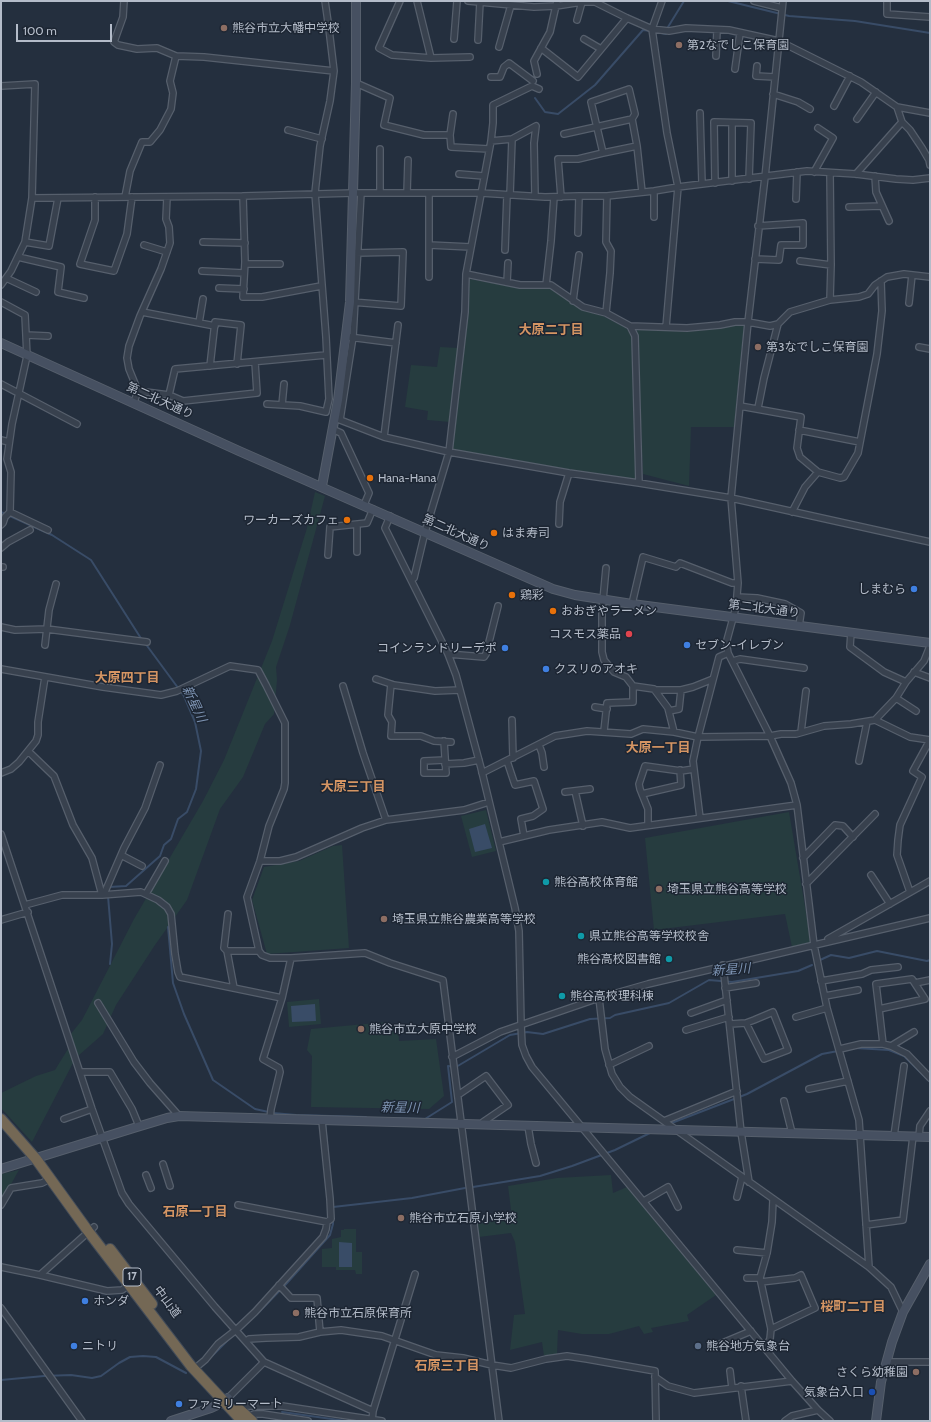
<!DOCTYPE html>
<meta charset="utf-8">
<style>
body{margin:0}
#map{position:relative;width:931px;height:1422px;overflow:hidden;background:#242f3e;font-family:Cabin,sans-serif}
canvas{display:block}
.frame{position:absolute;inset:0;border:2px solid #b4bcc9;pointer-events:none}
.scale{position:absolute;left:16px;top:24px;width:96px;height:18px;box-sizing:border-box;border:2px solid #b4bcc9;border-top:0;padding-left:5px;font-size:12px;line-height:14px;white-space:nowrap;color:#b4bcc9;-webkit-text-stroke:3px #1d2633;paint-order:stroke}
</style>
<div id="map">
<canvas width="931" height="1422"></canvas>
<div class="frame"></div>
<div class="scale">100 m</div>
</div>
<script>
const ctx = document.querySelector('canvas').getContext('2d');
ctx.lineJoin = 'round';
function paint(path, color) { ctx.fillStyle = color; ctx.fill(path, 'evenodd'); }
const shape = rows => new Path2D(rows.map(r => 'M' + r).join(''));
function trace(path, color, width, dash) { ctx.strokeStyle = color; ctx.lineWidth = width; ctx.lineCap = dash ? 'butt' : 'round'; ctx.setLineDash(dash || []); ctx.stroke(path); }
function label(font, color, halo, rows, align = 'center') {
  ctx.font = font + ' Cabin,"Noto Sans JP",sans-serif'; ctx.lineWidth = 3; ctx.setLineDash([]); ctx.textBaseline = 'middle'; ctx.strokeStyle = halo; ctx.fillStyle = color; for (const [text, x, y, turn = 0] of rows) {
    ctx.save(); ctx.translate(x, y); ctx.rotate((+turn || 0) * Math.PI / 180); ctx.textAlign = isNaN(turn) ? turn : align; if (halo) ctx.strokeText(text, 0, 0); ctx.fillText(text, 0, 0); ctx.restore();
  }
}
const green = shape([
 [469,279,522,288,549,288,583,310,603,316,626,328,632,336,638,481,451,450,469,303],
 [728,325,744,325,734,427,691,427,689,486,643,474,637,329,694,331],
 [440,347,458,348,450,422,427,420,428,411,405,407,411,365,437,367],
 [315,492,325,496,290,625,276,667,277,680,274,714,265,724,243,777,220,809,187,900,155,945,116,1005,103,1034,78,1056,70,1035,82,1020,134,919,203,801,224,760,272,641,307,528],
 [486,810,496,851,472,857,461,816],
 [789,812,811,942,792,947,785,914,654,930,645,838],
 [342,845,349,948,267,954,252,900,264,867,299,861,333,846],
 [319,999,321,1024,289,1027,287,1002],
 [387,1022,388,1026,398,1025,399,1041,436,1039,444,1096,429,1109,311,1107,312,1056,307,1050,311,1029],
 [71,1044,74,1061,32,1142,1,1108,1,1093,36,1076,55,1070],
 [19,1170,1,1202,1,1174],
 [611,1175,613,1193,627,1187,716,1295,687,1315,689,1321,651,1328,653,1332,644,1334,639,1326,609,1334,582,1334,558,1330,557,1354,544,1356,542,1342,510,1350,514,1315,525,1314,515,1242,511,1233,479,1237,478,1224,512,1218,508,1186,557,1178],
 [344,1229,356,1229,356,1252,362,1252,362,1274,356,1274,355,1270,336,1270,336,1267,322,1267,322,1249,332,1248,332,1239,341,1237,341,1230,344,1230]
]);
const water = shape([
 [485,824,492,848,475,852,469,829],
 [315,1004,316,1021,292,1022,291,1006],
 [339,1242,352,1243,352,1267,339,1267]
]);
const stream = shape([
 [728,1,789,16,855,21,930,33],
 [657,32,666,34,668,27,684,1],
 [535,98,545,112,558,114,595,85,643,30,651,31],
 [1,512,52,535,91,560,142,640],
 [109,888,109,887,126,886,160,856,164,845,171,839,178,819,187,812,196,789,201,751,195,722,184,696,145,643],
 [108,896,112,944,110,964],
 [168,927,173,983,184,1014,213,1080,255,1109,273,1113,296,1115,366,1117],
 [820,960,831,955,849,958,877,951,927,961,930,960],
 [855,1048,889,1050,904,1056,930,1082],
 [395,1118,425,1119,452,1102,448,1066,456,1067,510,1035,527,1032,543,1034,590,1019,610,1018,615,1015,669,1003,709,980,732,982,798,971,812,965],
 [325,1123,333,1204],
 [669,1124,747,1094,822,1054,838,1051],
 [473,1187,540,1176,572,1166,615,1150,652,1132],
 [333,1207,412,1198,465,1188],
 [259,1312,287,1283,330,1235,333,1224,333,1218],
 [208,1360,232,1336],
 [1,1380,44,1376,71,1375,92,1378,101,1376,119,1363,130,1357,143,1356,156,1357,186,1373],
 [282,1412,346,1421]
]);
const street = shape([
 [124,1,123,17,114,42,118,45,137,49,157,48,176,56,204,57,334,71],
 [400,1,379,48,392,55,431,58,470,57],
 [417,1,431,58],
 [468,1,534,7,556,6,582,2,595,2],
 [593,1,627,18,652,29,669,31,686,28,729,30,779,41,861,82,897,107,930,113],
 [662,1,652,29,667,133,678,187,666,327],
 [754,1,782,8],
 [783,1,765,177,748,322,731,498,738,583,736,607,727,640,727,647,728,653,770,736,791,783,797,805,814,945,827,1008,859,1120,869,1267],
 [887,1,887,14,930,17],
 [577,20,582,2],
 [454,39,457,1],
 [584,39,601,49],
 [478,40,480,2],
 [499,47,511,5],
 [541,48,578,77,627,18],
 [716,56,717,30],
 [757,66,756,76,775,77],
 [735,69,740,33],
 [537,74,534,61,550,32,557,1],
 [491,77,500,77,504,67,509,63,533,81],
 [356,83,390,98,384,125,424,135,450,135],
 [1,86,35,84,32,198,25,242,11,271,1,285],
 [773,94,798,102,810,109],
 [834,106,850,76],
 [897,107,902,122,910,130,922,148,929,160,930,165],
 [700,113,702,184],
 [453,114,450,135,451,147,489,149],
 [857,119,876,92],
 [732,123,732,181],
 [288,130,322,139],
 [564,134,632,119],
 [491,141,512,139,536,126,534,143,535,196],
 [380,149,380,193],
 [603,153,637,146],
 [814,172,833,138,818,128],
 [459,174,484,176],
 [856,174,902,122],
 [875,176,876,192,889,221],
 [715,183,714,122,751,123,749,179],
 [407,193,408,160],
 [429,193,429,277],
 [510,195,512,139],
 [243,196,245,262,243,297,262,297,321,286],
 [607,196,606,242,611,251,610,273,606,313,630,326,635,336,639,483],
 [95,197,95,220,80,264,114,271,127,234,132,197],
 [125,197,130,171,142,142,150,142,160,130,171,109,173,93,170,81,176,56],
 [561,197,558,159,578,159,603,153,591,102,629,89,635,114,632,119,637,146,642,192],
 [32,198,243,196,354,193,481,193,545,197,579,196,607,196,654,191,678,187,807,171,856,174,896,179,913,180,930,178],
 [796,199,797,172],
 [849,207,881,206],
 [654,217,654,191],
 [578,233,579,196],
 [25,242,49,246,58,198],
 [203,242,245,243],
 [144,245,167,252],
 [429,245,471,247],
 [505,250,507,195],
 [18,257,61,267,58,292,84,298],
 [755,259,779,260,781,245,803,245,803,223,758,226],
 [800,261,831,265],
 [245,264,280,264],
 [202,271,244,273],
 [466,274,520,285,551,285,583,307,606,313],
 [6,278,36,292],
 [507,282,508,263],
 [546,285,551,241,554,197],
 [219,288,244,289],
 [830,300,831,265,830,173],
 [573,301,579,255],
 [1,302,25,315,27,356,12,424,7,459,11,472,10,512,48,530],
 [352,302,401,306,403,252,355,253],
 [909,303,912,275],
 [142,312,215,326],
 [199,323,203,299],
 [630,326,687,328,720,325,735,322,748,322,770,326,778,324,790,312,830,300,859,297,868,294,875,285,887,277,904,274,930,277],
 [26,335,48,336],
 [349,337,396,343],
 [919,347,930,349],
 [210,366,215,322,241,325,237,364],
 [1,384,77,424],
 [138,391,169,395,183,401,257,393,255,362],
 [169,395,175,369,326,355],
 [134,402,138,391,129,369,127,358,129,346,140,316,161,269,170,243,169,227,166,219,167,197],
 [267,404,300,406,326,412,329,399,326,337,315,193,320,146,330,101,334,71,329,29,325,1],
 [282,405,284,384],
 [740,406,801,417,797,448,800,457,818,472],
 [758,408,764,378,778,324],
 [335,418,384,437,449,452,569,473,639,483,731,498,930,542],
 [340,420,353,337,361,193],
 [332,429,341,433,369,493,364,505],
 [799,430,860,442],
 [384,437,398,325],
 [1,440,9,442],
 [792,512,805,487,818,472,840,478,844,477,858,453,877,354,882,311,881,281],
 [390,516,385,528,448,654,456,675,481,768,515,908,519,931,521,1024,522,1045,526,1056,532,1067,792,1381,818,1410,830,1421],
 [559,524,560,502,569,473],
 [1,525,3,523,5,517,10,512],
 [357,525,357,552],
 [1,548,8,542,30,530],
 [328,555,330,527,367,523,373,509],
 [1,567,3,567],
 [606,568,602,611,602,652,604,660,614,672,626,677,633,686,654,689,668,708,674,732],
 [412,579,414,578,425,532,449,452,465,312,466,274,491,141,493,123,493,105,532,86,539,89],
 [737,597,757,598,785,604,801,613,799,626],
 [632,604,643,557,676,567,680,563,732,583,738,583],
 [1,627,15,630,47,629,147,642],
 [851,632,850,647,884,672,906,682],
 [45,645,49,610,56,584],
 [448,654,484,657,486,654,498,606],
 [733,661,740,659,804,668],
 [1,669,103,687,161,695,177,691,230,666,258,670,266,685,285,723,285,783,284,789,269,826,260,861,247,897,259,951,262,955,270,958,291,958,365,953,390,963,443,980,499,1421],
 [914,672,930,678],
 [376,679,394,685,435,691,460,690],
 [391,684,388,715,392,722,391,736,421,736,434,741,451,742],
 [343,686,363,753,386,820],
 [655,690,681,690,693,687,713,679],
 [896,698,916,711],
 [595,707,607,709],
 [669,711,679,709,681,690],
 [512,720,513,758],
 [875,720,910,737,930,740],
 [604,731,607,703,633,702,633,686],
 [801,732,806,691],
 [444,741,446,773,424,773,424,761,445,760],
 [539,745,542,753,544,767],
 [28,751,54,776,73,825,92,858,102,895],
 [507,761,515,785,534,781,543,809,533,816,521,819,524,836],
 [859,761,867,722],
 [445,764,464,763,479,760],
 [1,773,11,769,19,762,36,741,38,735,38,722,45,677],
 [482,773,555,736,587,731,631,734,643,729,674,732,698,737,770,736,781,734,796,734,824,726,851,724,875,720,896,698,906,682,924,661,930,646],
 [575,791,583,826],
 [565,792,590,789],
 [642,794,681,785,680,770],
 [700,818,693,761,698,737,719,657,728,653],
 [648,825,648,809,640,789,639,784,645,766,681,771,694,769],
 [1,834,92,1109,122,1193,129,1204,215,1307,264,1362,373,1411,372,1421],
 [499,842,549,830,602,822,630,828,797,805],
 [121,855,142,866],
 [803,858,835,825,843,826,853,837],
 [260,861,280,861,296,857,362,828,386,820,464,810,489,802],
 [871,875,890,904],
 [806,884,875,814],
 [910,892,897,855,898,840,900,825,922,777,913,771,930,740],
 [104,894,124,848,145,808,160,765],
 [146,894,165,861],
 [25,905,62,895,102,895,141,892,158,900,167,907,171,914,175,954,178,972,180,977,282,998],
 [1,920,28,912],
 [828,939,930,881],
 [227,951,224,948,228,914],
 [723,965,741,1132,749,1182],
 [821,981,862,974,871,970,898,967],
 [915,983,930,980],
 [234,988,227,951,259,951],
 [725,988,756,983],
 [825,996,858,990],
 [599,998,605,1049,612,1074,620,1087,630,1097,869,1267,891,1287,903,1312],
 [98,1003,134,1062,150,1083,179,1116],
 [879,1009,925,999,912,979,876,984,879,1009,883,1044],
 [691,1013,727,1000],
 [796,1017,827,1008],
 [730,1024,746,1023,754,1020,773,1012,788,1050,764,1059,746,1023],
 [686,1030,729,1017],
 [891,1046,914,1032],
 [840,1049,861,1044,883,1044,891,1046,907,1054,930,1078],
 [452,1057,500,1032,599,998,648,984,930,918],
 [609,1065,649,1046],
 [80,1072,110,1072,132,1109,139,1126],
 [809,1089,848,1081],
 [458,1095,486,1076,508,1105,483,1122,483,1125],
 [784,1101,792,1133],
 [64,1119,92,1109],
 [270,1119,271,1109,280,1072,279,1068,263,1059,282,998,291,958],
 [664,1121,737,1091],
 [528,1126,531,1144,536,1163],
 [894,1136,904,1066],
 [919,1136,920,1126,930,1111],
 [163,1164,170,1186],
 [146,1175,151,1188],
 [737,1197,742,1177],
 [644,1201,668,1187,678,1207],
 [1,1205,11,1188,42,1183,50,1179],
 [238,1205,327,1222],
 [866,1225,903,1220,913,1136],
 [737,1250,767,1253],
 [1,1267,40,1275,107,1291,122,1290,129,1285],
 [40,1275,94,1227],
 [747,1278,760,1278],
 [761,1282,795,1278,801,1275,815,1308,771,1329],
 [279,1285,291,1298,317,1298,320,1332],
 [1,1308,82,1421],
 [246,1341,249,1339,266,1338,299,1337,320,1332,341,1330,382,1336,436,1355,463,1358,492,1365,511,1368,546,1359,567,1356,587,1359,655,1371,656,1421],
 [720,1344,751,1331],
 [765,1348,770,1339,771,1329,760,1278,767,1253,772,1222,773,1200],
 [886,1362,930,1362],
 [199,1365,205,1360,218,1344,236,1330,255,1312,323,1237,326,1229,327,1222,331,1219,330,1199,322,1121],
 [730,1371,732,1388],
 [655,1377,668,1386,694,1393,792,1381],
 [741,1386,746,1421],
 [228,1398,264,1362],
 [373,1411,415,1274],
 [239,1412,246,1406,282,1406,382,1421],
 [247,1418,254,1414,263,1414,308,1421],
 [785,1421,792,1416,818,1410]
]);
const secondary = shape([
 [1,343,239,451,553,589,575,595,632,604,930,643],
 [322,486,338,400,350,302,356,83,356,1],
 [1,1169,137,1127,167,1118,179,1116,930,1137],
 [171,1421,211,1408,224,1402,228,1398],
 [876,1421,881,1382,892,1342,903,1312,930,1264]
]);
const highway = shape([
 [1,1119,36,1159,88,1231,191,1366,242,1421],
 [110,1249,152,1304],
 [239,1409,252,1421]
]);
const markers = [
 [224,28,4,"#8d6e63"],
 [679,45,4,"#8d6e63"],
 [758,347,4,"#8d6e63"],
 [370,478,4,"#e8710a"],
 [347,520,4,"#e8710a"],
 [494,533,4,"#e8710a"],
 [914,589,4,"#3f7fe0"],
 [512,595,4,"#e8710a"],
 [553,611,4,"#e8710a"],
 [629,634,4,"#e0444e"],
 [687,645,4,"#3f7fe0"],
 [505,648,4,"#3f7fe0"],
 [546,669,4,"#3f7fe0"],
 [546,882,4,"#0f9aa8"],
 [659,889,4,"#8d6e63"],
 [384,919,4,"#8d6e63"],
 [581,936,4,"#0f9aa8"],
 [669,959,4,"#0f9aa8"],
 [562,996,4,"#0f9aa8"],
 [361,1029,4,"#8d6e63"],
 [401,1218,4,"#8d6e63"],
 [85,1301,4,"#3f7fe0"],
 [296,1313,4,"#8d6e63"],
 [74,1346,4,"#3f7fe0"],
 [698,1346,4,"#5c6f8a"],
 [916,1372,4,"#8d6e63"],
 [872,1392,4,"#1a4fb4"],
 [179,1404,4,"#3f7fe0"]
];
const shields = [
 [132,1277,18]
];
const shieldNames = [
 ["17",132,1277]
];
const poiNames = [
 ["熊谷市立大幡中学校",232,28],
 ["第2なでしこ保育園",687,45],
 ["第3なでしこ保育園",766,347],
 ["Hana-Hana",378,478],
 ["ワーカーズカフェ",339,520,"right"],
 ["はま寿司",502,533],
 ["しまむら",906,589,"right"],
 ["鶏彩",520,595],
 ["おおぎやラーメン",561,611],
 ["コスモス薬品",621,634,"right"],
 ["セブン-イレブン",695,645],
 ["コインランドリーデポ",497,648,"right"],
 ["クスリのアオキ",554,669],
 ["熊谷高校体育館",554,882],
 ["埼玉県立熊谷高等学校",667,889],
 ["埼玉県立熊谷農業高等学校",392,919],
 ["県立熊谷高等学校校舎",589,936],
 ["熊谷高校図書館",661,959,"right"],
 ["熊谷高校理科棟",570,996],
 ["熊谷市立大原中学校",369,1029],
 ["熊谷市立石原小学校",409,1218],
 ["ホンダ",93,1301],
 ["熊谷市立石原保育所",304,1313],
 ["ニトリ",82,1346],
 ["熊谷地方気象台",706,1346],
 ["さくら幼稚園",908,1372,"right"],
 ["気象台入口",864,1392,"right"],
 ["ファミリーマート",187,1404]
];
const streetNames = [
 ["第二北大通り",160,401,24],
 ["第二北大通り",456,533,24],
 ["第二北大通り",764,609,7],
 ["中山道",167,1302,53]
];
const neighbourhoodNames = [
 ["大原二丁目",551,330],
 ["大原四丁目",127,678],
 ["大原一丁目",658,748],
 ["大原三丁目",353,787],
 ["石原一丁目",195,1212],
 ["桜町二丁目",853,1307],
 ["石原三丁目",447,1366]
];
const waterNames = [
 ["新星川",194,704,65],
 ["新星川",731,970,-4],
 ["新星川",400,1108,1]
];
paint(green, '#263c3f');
paint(water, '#394c67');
trace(stream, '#394c67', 2);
trace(street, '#565f6c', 8);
trace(secondary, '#565f6c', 10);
trace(highway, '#434c59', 12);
trace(street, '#38414e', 5.5);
trace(secondary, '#465061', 8);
trace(highway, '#746855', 10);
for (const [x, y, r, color] of markers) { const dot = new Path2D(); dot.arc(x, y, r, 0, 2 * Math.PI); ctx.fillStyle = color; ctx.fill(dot); trace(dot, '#1d2633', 1.5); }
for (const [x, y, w] of shields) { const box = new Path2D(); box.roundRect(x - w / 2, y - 9, w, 18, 3); ctx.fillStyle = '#1d2633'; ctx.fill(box); trace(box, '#b4bcc9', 1); }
label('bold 11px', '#b4bcc9', null, shieldNames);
label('12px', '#b4bcc9', '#1d2633', poiNames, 'left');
label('12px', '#b4bcc9', '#1d2633', streetNames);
label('bold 13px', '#d59563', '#1d2633', neighbourhoodNames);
label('italic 13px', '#7c92b1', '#1d2633', waterNames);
</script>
